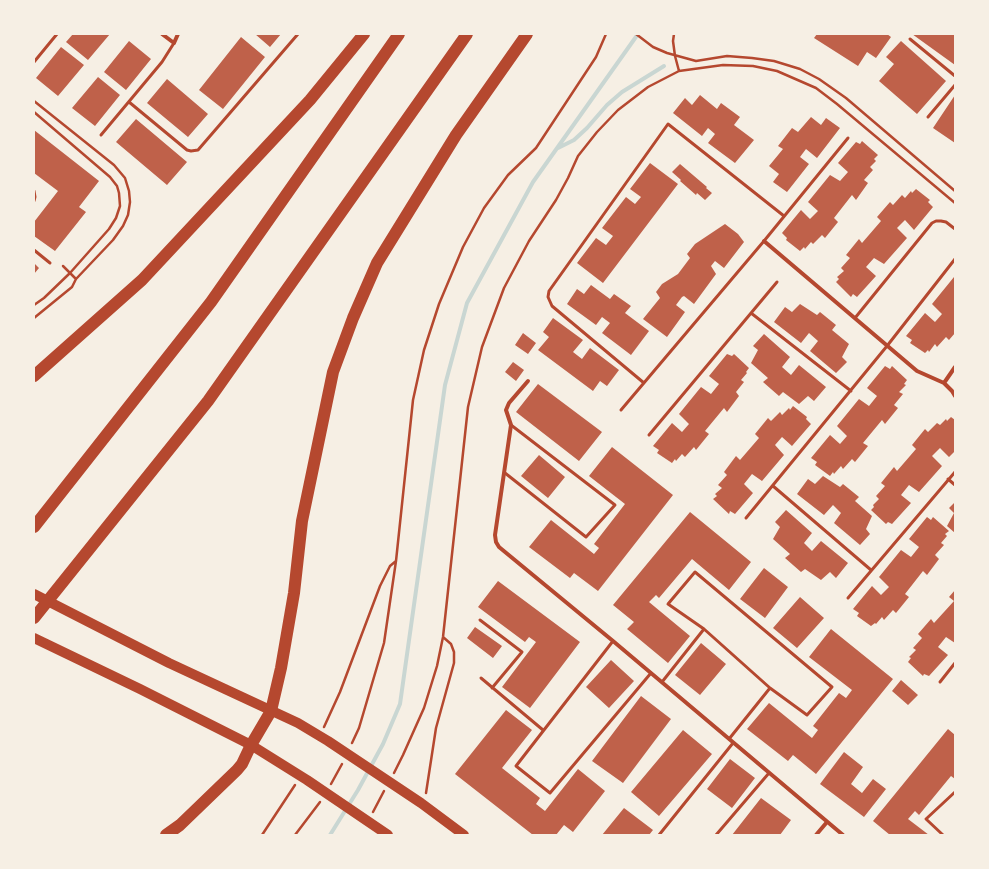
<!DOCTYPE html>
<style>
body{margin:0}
#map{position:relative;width:989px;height:869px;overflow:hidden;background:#f6efe4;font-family:Merriweather,serif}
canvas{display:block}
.frame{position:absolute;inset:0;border:35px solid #f6efe4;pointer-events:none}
</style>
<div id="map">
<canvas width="989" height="869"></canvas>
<div class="frame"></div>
</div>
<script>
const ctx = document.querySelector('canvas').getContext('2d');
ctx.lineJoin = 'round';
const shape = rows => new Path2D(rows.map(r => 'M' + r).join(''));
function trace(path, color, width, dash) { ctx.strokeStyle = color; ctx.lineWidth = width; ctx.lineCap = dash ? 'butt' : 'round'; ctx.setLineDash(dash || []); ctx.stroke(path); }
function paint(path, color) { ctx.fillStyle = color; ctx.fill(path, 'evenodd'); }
const stream = shape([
 [558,148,574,140,587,128,607,105,622,92,664,66],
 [330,835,358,790,383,744,400,704,445,385,467,303,533,182,638,34]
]);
const building = shape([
 [73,34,110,34,88,60,66,42],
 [255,34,281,34,270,47],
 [817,34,887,34,891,37,876,58,867,52,858,66,814,38],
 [912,34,955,34,955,65],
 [241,37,265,57,223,109,199,90],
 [129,41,151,59,126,90,104,72],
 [901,41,946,81,917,114,879,81,894,64,886,57],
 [61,47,84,65,58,96,36,78],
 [98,77,120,95,95,126,72,108],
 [167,79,208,114,188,137,147,103],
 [700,95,717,109,721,103,740,117,734,125,754,140,735,163,708,143,715,134,708,128,702,136,673,113,685,98,692,105],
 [955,95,955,143,933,128],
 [811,117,821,125,826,118,840,128,817,158,806,149,800,157,809,164,787,192,773,182,779,174,769,166,783,149,778,146,792,128,798,132],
 [136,119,187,162,167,185,116,142],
 [34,130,99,181,79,207,86,212,55,251,34,236,34,222,58,191,34,173],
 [862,141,878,155,874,159,876,161,870,167,873,170,864,180,868,183,856,200,852,195,834,218,838,222,825,238,822,235,813,244,811,242,805,249,804,247,800,251,786,240,787,238,782,233,801,210,810,219,818,211,808,202,830,175,840,181,848,172,838,163,856,142,860,144],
 [650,163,678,184,603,283,577,263,596,238,606,245,613,236,602,228,626,197,635,204,641,197,630,189],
 [680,164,707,187,706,188,712,193,705,200,697,193,696,195,680,181,681,180,672,172],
 [916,189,930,200,928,202,933,207,914,230,905,220,897,228,907,238,884,264,874,258,866,267,876,276,857,297,853,294,851,297,836,282,839,279,837,277,844,271,841,268,850,258,846,255,859,239,862,243,881,221,877,217,890,202,893,205,902,195,905,198,911,191,912,193],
 [725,224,738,234,744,242,724,268,715,261,711,266,716,274,694,304,684,296,682,297,676,305,685,312,667,337,643,319,660,298,656,292,662,284,678,274,690,258,687,254,695,244],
 [34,263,39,268,34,274],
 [954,277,955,278,955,333,949,340,946,337,937,347,935,344,929,352,928,350,925,353,910,343,912,340,906,336,925,313,935,322,942,314,932,304],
 [591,285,610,299,614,294,631,306,625,313,649,331,631,355,602,333,610,323,602,317,596,325,567,304,577,289,584,294],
 [800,304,817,315,820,312,836,325,832,330,849,344,842,357,847,362,836,373,810,351,818,341,809,333,801,343,774,322,785,307,792,312],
 [553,318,583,340,573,352,582,359,590,348,619,370,607,386,600,381,593,391,538,350,549,337,543,332],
 [523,333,536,343,528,354,515,345],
 [764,334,790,357,782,367,791,375,799,365,826,387,814,401,808,396,799,404,783,392,779,396,763,382,768,378,751,363,758,350,753,346],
 [727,354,732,356,734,354,749,368,746,372,747,373,741,380,744,382,736,392,739,396,727,412,724,408,705,431,709,434,696,450,694,447,685,457,682,454,676,461,675,459,672,463,657,453,659,450,653,446,672,423,682,432,689,424,679,414,701,387,711,394,719,384,709,376],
 [513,362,524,370,516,381,505,372],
 [885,366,890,369,892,366,907,380,904,384,906,385,899,392,903,394,894,405,898,408,885,424,882,420,863,443,868,446,855,462,852,459,843,469,841,466,834,474,833,472,830,476,815,465,817,462,811,458,830,435,840,444,847,436,837,426,859,399,869,406,877,396,867,388],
 [538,384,602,432,579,461,516,412],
 [793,406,807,417,806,419,811,424,792,446,782,437,775,445,784,455,762,481,752,474,744,484,753,493,735,514,730,511,729,514,713,499,717,496,715,494,722,488,718,485,727,475,724,472,736,456,740,460,759,438,755,434,768,418,771,421,780,412,782,415,789,408,790,410],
 [951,417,955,420,955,451,949,457,940,448,932,456,942,466,919,492,909,485,901,495,911,503,892,524,888,522,886,524,871,510,874,507,873,505,879,499,876,496,885,486,881,483,894,467,897,471,916,449,912,445,925,429,928,432,937,423,940,425,946,419,947,421],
 [612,447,673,495,598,591,574,573,570,578,529,547,551,520,594,554,599,548,594,544,625,504,589,476],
 [539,455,565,477,548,498,521,476],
 [823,476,840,487,843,484,859,497,855,501,872,516,866,529,870,534,860,545,834,523,841,513,833,505,824,515,797,494,808,479,815,484],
 [955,502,955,533,947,526,954,513,949,508],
 [786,510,812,533,804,543,812,551,821,541,848,563,836,578,830,572,821,580,805,569,801,572,785,558,790,554,773,539,780,527,775,522],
 [690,512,751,562,729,590,692,559,659,598,656,595,649,602,690,636,668,663,627,629,634,622,613,605],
 [927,517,931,520,933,517,949,531,945,534,947,536,941,543,944,545,935,555,939,559,927,575,923,571,905,594,909,597,896,613,893,610,884,620,882,617,876,624,875,623,871,626,857,616,859,613,853,609,872,586,881,595,889,587,879,577,901,550,911,557,919,547,909,539],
 [764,568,788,587,765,618,740,599],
 [498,581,580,642,530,708,502,687,536,642,529,637,525,642,478,607],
 [955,590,955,643,946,637,938,647,948,655,929,676,924,674,923,676,908,662,911,658,909,657,916,650,913,648,922,638,918,634,931,619,934,623,954,601,949,597],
 [800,597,824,618,797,648,773,628],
 [475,627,502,646,493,658,467,638],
 [831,629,893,679,816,774,793,755,788,761,747,729,769,703,812,738,818,730,813,726,839,693,846,698,852,690,809,657],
 [701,643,726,664,700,695,675,675],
 [611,660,634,681,609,708,586,687],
 [901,680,918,695,908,705,892,691],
 [641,696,671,719,623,783,592,761],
 [506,710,532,730,502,768,540,798,536,804,545,811,578,769,605,791,573,832,564,825,556,835,533,835,455,774],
 [948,729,955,735,955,779,951,776,919,815,915,811,908,819,929,835,890,835,873,821],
 [683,730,712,754,659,816,631,792],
 [844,752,863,767,851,784,862,793,873,779,886,789,864,817,820,784],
 [730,759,755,778,732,808,707,789],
 [761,798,791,820,780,835,732,835],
 [624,808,653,830,649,835,602,835]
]);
const path = shape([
 [636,34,653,47,667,53,696,61,727,56,752,58,774,61,800,69,819,79,846,98,955,191],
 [674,34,673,41,675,56,679,71],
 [34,101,114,165,125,178,129,191,130,202,128,215,123,226,113,240,76,279,72,287,34,318],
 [34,112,110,177,117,186,119,193,120,206,116,218,109,229,70,273,44,298,34,305],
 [63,266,76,279],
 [324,727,340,692,380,586,390,566,396,561],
 [352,743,359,728,384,643,396,561,413,400,424,350,439,304,463,247,484,208,508,175,536,148,596,57,606,34],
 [394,773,403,755,424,708,437,666,443,637,468,407,482,347,504,288,529,241,556,200,568,178,578,156,597,132,618,110,648,87,679,71,723,65,753,66,777,71,816,88,837,104,955,203],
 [331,784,342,764],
 [426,793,436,728,454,663,454,652,451,644,443,637],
 [373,812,384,791],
 [262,835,295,785],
 [295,835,320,802]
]);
const service = shape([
 [910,39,955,76],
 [34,62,57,34],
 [129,102,187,150,191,151,198,150,298,34],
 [928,117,955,85],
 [101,135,162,62,174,43],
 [34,191,35,197,34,201],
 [34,250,50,263],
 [751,313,851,391],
 [855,318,932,223,936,221,941,221,946,222,955,229],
 [644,383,552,306,548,297,549,291,668,124,784,216],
 [621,410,764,241,848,138],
 [649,435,777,282],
 [505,473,586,537,615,505,511,425],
 [948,479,955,485],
 [773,486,871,570],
 [746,518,887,346,955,259],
 [695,572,832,687,807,715,770,688,704,629,668,604,695,572],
 [848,598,955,472],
 [480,620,522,652,492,688],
 [613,641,516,766,550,793,651,673],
 [481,678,543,730],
 [662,682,704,629],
 [940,682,955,663],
 [729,739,770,688],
 [659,835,733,743],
 [716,835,769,773],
 [943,835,926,819,955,792]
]);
const minor = shape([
 [162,34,174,43,178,34],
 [764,241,917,371,944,383,952,391,955,396],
 [528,381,509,403,506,410,511,425,495,535,496,542,499,547,613,641,843,835],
 [944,383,955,367],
 [816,835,827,822]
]);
const primary = shape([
 [34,594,169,663,298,723,328,741,421,803,464,835],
 [34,638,140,689,251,745,307,780,388,835]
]);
const motorway = shape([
 [34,376,142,280,310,100,364,34],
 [34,527,211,302,399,34],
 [34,618,208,401,467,34],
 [166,835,180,825,237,770,242,764,251,745,271,711,281,668,294,593,302,521,333,372,353,318,377,263,456,135,527,34]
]);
trace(stream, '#c9d6d2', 4);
paint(building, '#bf614a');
trace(path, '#b5482f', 2.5);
trace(service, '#b5482f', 3);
trace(minor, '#b5482f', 4);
trace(primary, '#b5482f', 10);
trace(motorway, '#b5482f', 12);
</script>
